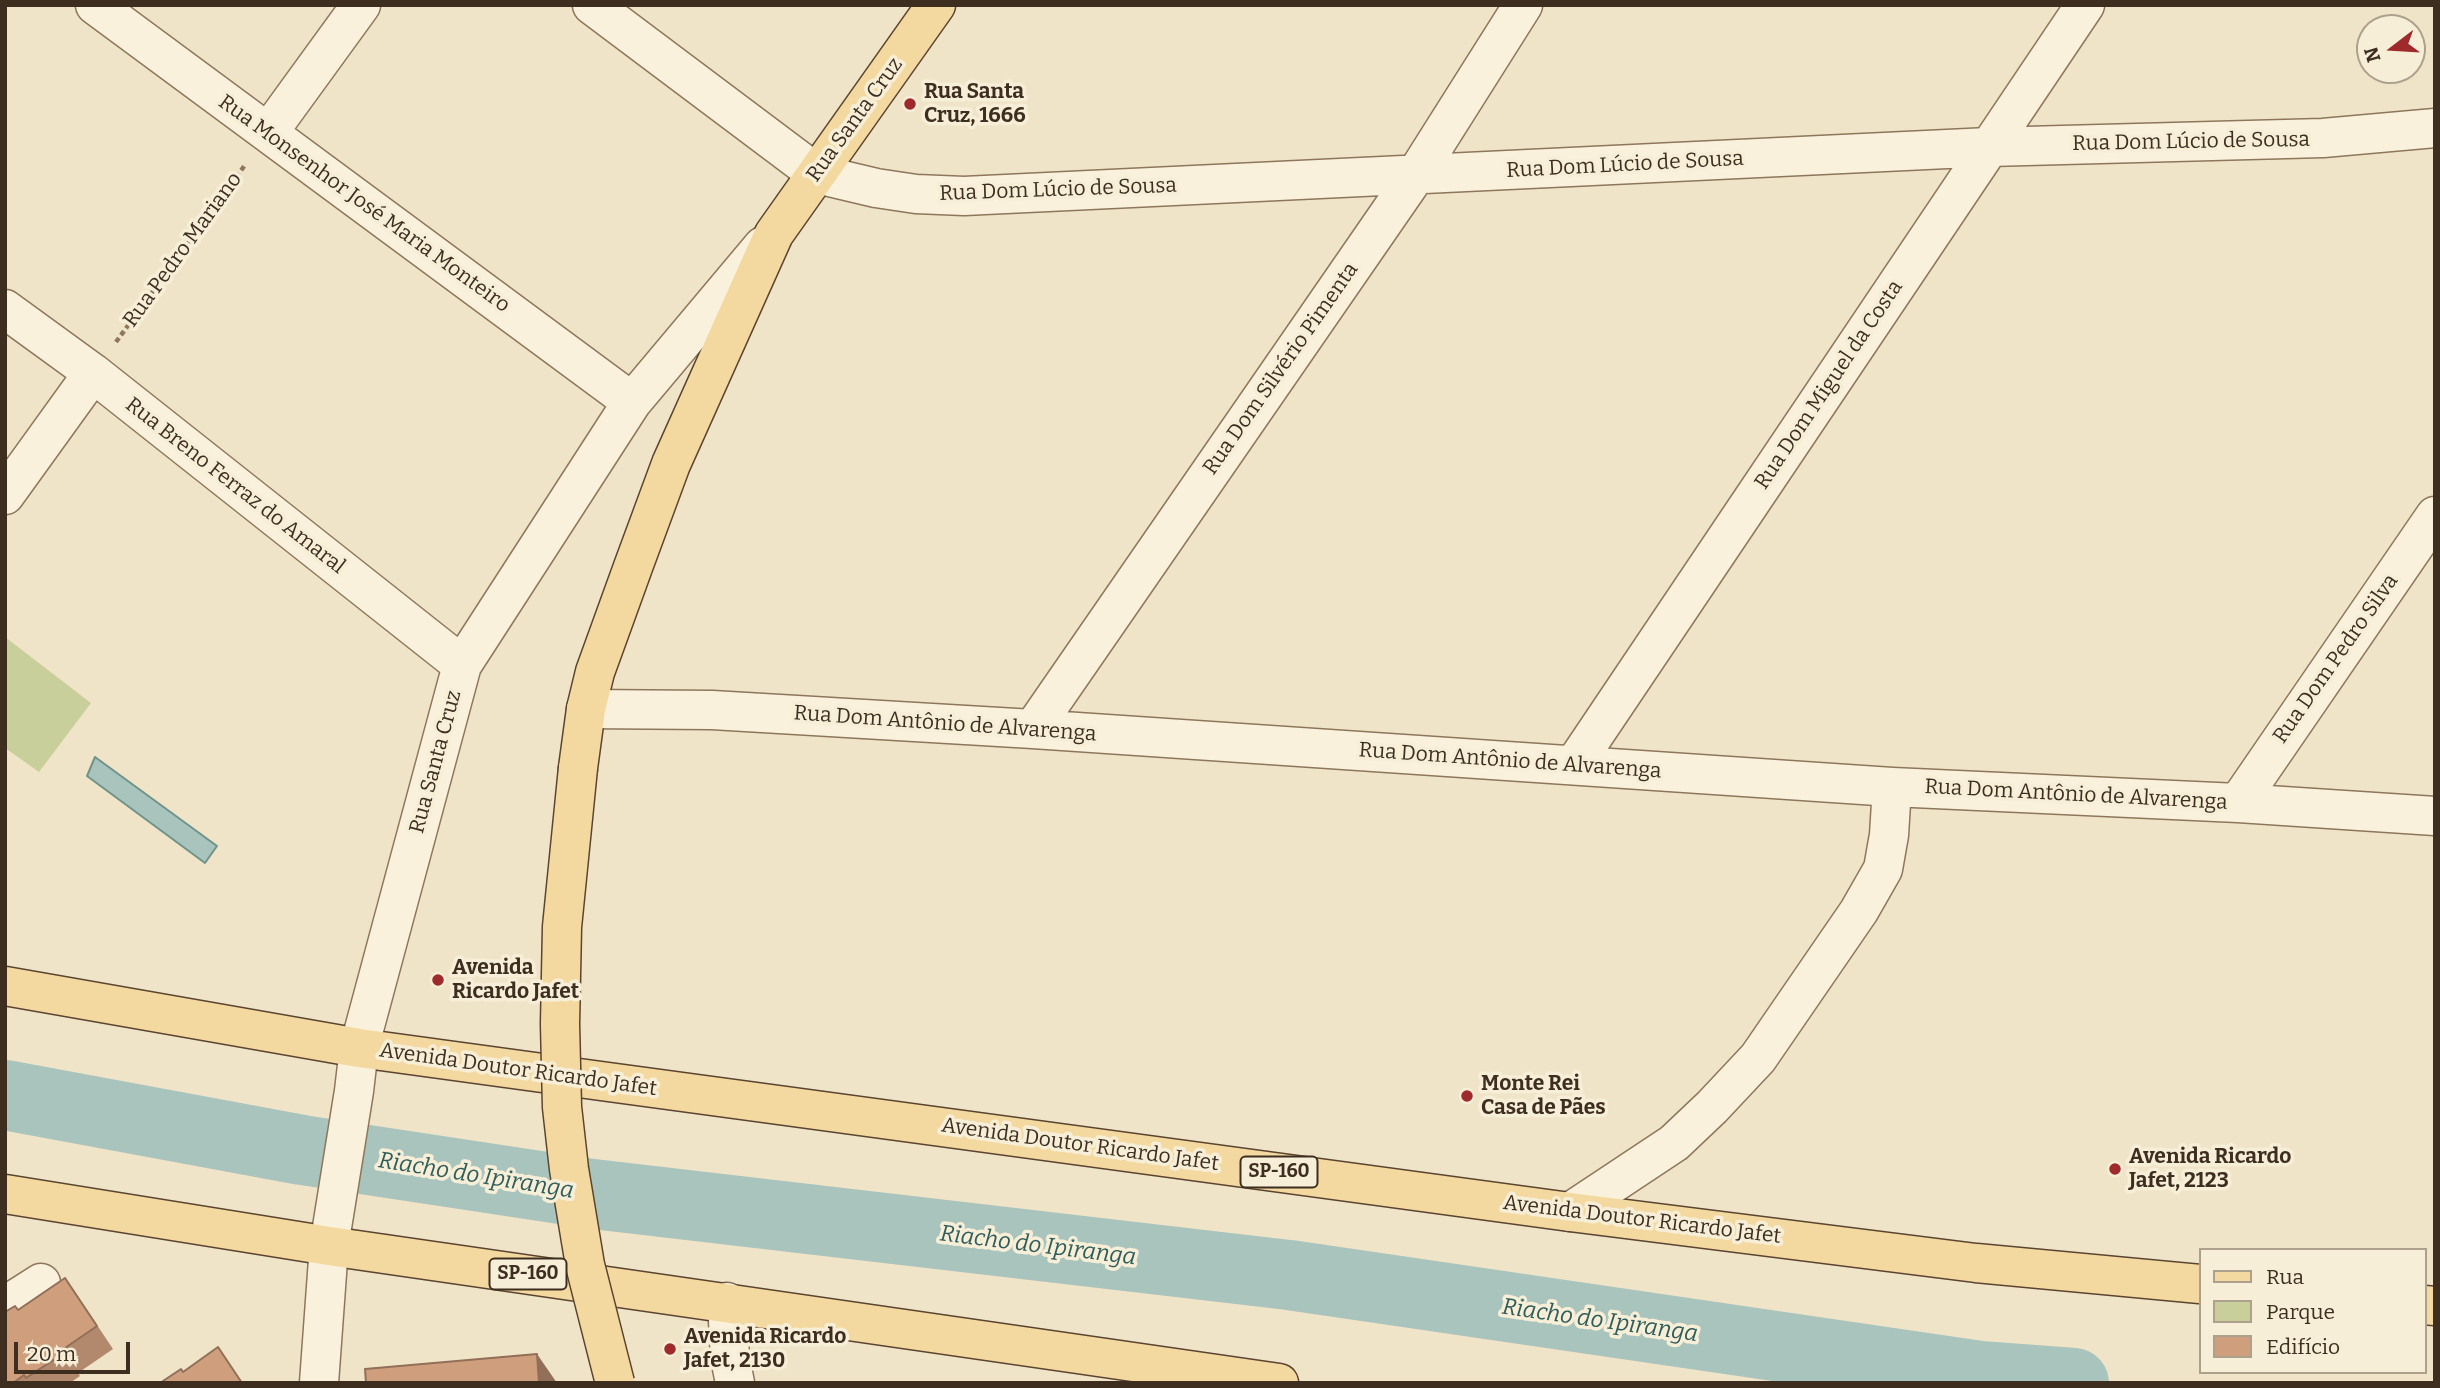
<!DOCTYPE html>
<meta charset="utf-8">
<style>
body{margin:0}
#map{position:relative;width:2440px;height:1388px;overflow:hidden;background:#f0e4c8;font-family:Bitter,serif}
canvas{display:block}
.frame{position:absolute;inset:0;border:7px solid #3d2e20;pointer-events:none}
.legend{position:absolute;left:2199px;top:1248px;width:228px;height:126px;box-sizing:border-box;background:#f7eed8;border:2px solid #ada18e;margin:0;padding:9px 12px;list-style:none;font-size:21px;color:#3d2e20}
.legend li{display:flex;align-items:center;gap:14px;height:35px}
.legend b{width:35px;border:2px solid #ada18e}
.north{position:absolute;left:2356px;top:14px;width:70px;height:70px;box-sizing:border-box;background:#f7eed8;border:2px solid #ada18e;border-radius:50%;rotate:253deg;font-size:19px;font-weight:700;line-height:28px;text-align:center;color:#3d2e20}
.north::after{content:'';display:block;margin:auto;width:24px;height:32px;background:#9e2a2b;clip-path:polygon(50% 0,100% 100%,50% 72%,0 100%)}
.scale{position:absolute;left:14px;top:1342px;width:116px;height:32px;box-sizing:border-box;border:4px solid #3d2e20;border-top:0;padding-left:9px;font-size:21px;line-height:24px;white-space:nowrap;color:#3d2e20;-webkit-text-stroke:5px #f7eed8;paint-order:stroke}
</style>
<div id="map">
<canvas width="2440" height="1388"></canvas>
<div class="frame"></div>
<ul class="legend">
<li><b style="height:9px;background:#f3d9a0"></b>Rua</li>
<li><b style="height:19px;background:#c9cf9b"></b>Parque</li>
<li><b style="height:19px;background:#cf9f7d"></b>Edifício</li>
</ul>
<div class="north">N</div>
<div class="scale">20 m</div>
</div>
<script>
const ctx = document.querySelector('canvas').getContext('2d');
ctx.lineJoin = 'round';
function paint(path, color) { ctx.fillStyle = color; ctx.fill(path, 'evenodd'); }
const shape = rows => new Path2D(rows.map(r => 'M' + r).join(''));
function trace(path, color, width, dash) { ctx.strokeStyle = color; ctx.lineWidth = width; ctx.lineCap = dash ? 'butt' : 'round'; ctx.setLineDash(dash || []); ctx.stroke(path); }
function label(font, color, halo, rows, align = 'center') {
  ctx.font = font + ' Bitter,serif'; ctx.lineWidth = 7; ctx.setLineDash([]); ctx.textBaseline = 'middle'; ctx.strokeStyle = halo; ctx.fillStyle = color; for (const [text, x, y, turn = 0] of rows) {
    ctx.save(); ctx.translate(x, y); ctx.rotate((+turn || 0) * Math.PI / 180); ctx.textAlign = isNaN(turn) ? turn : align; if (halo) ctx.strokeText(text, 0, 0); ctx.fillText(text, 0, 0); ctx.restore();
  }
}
const green = shape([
 [5,637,91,703,39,772,5,748]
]);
const water = shape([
 [95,757,217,846,205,863,87,776,95,757]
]);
const river = shape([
 [5,1095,302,1150,593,1194,1289,1275,1980,1376,2074,1383]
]);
const path = shape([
 [116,342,245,165]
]);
const minor = shape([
 [95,5,632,402],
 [592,5,817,174,876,188,916,194,964,196,1989,147,2323,138,2435,128],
 [268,133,361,5],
 [5,309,93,373,462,665],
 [5,495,93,373],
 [586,709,712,710,1033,729,1892,787,2238,803,2435,816],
 [1033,729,1415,176,1523,5],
 [1574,765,2085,5],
 [2238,803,2435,516],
 [1570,1212,1674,1143,1712,1107,1758,1058,1859,911,1883,869,1889,835,1892,787],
 [727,1302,730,1358,735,1383],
 [5,1306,41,1283],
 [319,1383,329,1246,354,1091,359,1048,462,665,632,402,763,246]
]);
const major = shape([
 [578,768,586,709,595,672,633,567,671,464,774,234,936,5],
 [5,986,359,1048,601,1081,1570,1212,1976,1263,2200,1284],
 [5,1194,329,1246,1279,1383],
 [2424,1305,2435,1306]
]);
const majorBridge = shape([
 [578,768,562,927,560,1024,562,1107,569,1169,585,1265,615,1383]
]);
const wall = shape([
 [81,1301,113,1349,78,1373,80,1376,70,1383,5,1383,18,1310]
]);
const shadedWall = shape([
 [537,1354,557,1383,539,1383]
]);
const building = shape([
 [65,1278,97,1326,62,1350,64,1353,26,1378,24,1375,13,1383,5,1383,5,1312,15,1306,18,1310,65,1278],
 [218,1347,242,1383,160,1383,181,1369,183,1372,218,1347],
 [537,1354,539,1383,366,1383,365,1369,537,1354]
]);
const markers = [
 [910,104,7,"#9e2a2b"],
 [438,980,7,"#9e2a2b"],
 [1467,1096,7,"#9e2a2b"],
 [2115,1169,7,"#9e2a2b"],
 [670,1349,7,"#9e2a2b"]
];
const shields = [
 [1279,1172,77],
 [528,1274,77]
];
const shieldNames = [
 ["SP-160",1279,1172],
 ["SP-160",528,1274]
];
const poiNames = [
 ["Rua Santa",924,92],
 ["Cruz, 1666",924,116],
 ["Avenida",452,968],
 ["Ricardo Jafet",452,992],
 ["Monte Rei",1481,1084],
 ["Casa de Pães",1481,1108],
 ["Avenida Ricardo",2129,1157],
 ["Jafet, 2123",2129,1181],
 ["Avenida Ricardo",684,1337],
 ["Jafet, 2130",684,1361]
];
const streetNames = [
 ["Rua Santa Cruz",855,120,-54],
 ["Rua Dom Lúcio de Sousa",2191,142,-1],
 ["Rua Dom Lúcio de Sousa",1625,165,-3],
 ["Rua Dom Lúcio de Sousa",1058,190,-2],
 ["Rua Monsenhor José Maria Monteiro",364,204,36],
 ["Rua Pedro Mariano",183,250,-54],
 ["Rua Dom Silvério Pimenta",1281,369,-55],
 ["Rua Dom Miguel da Costa",1829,385,-56],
 ["Rua Breno Ferraz do Amaral",235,486,38],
 ["Rua Dom Pedro Silva",2336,659,-55],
 ["Rua Dom Antônio de Alvarenga",945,724,4],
 ["Rua Dom Antônio de Alvarenga",1510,761,4],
 ["Rua Santa Cruz",436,762,-75],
 ["Rua Dom Antônio de Alvarenga",2076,795,3],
 ["Avenida Doutor Ricardo Jafet",518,1070,8],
 ["Avenida Doutor Ricardo Jafet",1080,1145,8],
 ["Avenida Doutor Ricardo Jafet",1642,1220,7]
];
const waterNames = [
 ["Riacho do Ipiranga",476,1176,9],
 ["Riacho do Ipiranga",1038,1246,7],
 ["Riacho do Ipiranga",1600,1321,8]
];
paint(green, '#c9cf9b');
paint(water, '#a9c4bc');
trace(water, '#6f938a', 2);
trace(river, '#a9c4bc', 70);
trace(minor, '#8d765c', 41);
trace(major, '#5b4430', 41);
trace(path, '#8d765c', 4.5, [5, 3.5]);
trace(minor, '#faf1dc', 38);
trace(major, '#f3d9a0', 38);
trace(majorBridge, '#5b4430', 41, []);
trace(majorBridge, '#f3d9a0', 38);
paint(wall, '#b2896c');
paint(shadedWall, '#916f58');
paint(building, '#cf9f7d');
trace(building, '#916f58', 2);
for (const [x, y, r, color] of markers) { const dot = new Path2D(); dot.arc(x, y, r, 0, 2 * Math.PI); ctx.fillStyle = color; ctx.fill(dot); trace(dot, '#f7eed8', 2.5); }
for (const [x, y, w] of shields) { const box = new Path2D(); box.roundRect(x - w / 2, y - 15.5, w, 31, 5); ctx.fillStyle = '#f7eed8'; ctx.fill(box); trace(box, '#3d2e20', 2); }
label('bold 19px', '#3d2e20', null, shieldNames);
label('bold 21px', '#3d2e20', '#f7eed8', poiNames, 'left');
label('21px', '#3d2e20', '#f7eed8', streetNames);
label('italic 23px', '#2f5d5a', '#f7eed8', waterNames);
</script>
